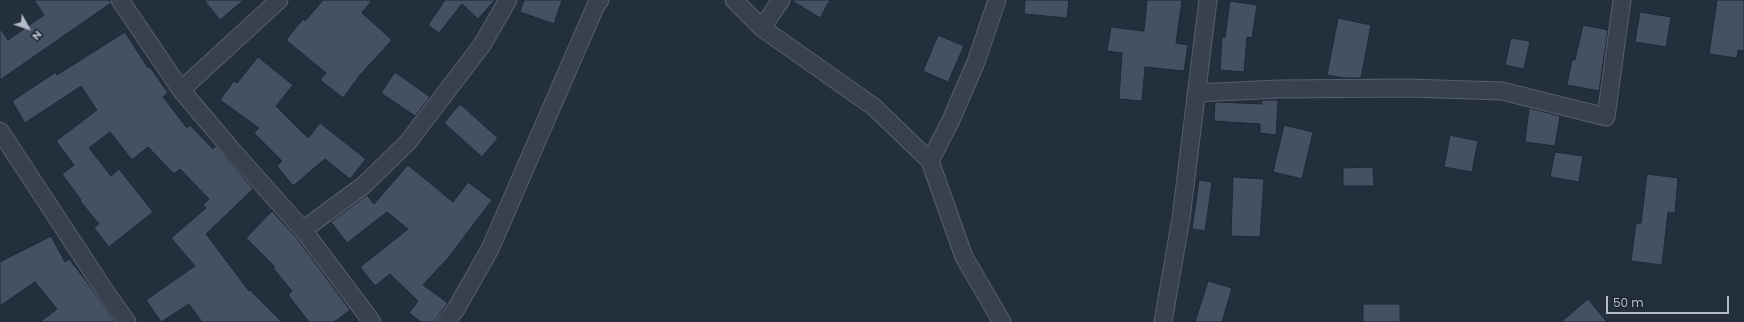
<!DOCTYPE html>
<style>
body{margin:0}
#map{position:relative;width:1744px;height:322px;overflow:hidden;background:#242f3e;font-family:Poppins,sans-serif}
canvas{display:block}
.north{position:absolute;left:8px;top:8px;width:40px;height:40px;-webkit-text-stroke:3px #1d2633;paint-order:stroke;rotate:130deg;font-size:11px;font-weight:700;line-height:16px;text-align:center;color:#b4bcc9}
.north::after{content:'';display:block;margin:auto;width:14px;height:18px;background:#b4bcc9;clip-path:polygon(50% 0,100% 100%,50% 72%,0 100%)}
.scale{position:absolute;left:1606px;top:296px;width:123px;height:18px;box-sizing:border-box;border:2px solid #b4bcc9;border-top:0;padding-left:5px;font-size:12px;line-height:14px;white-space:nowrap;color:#b4bcc9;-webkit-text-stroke:3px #1d2633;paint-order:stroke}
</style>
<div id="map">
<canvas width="1744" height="322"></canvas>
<div class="north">N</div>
<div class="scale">50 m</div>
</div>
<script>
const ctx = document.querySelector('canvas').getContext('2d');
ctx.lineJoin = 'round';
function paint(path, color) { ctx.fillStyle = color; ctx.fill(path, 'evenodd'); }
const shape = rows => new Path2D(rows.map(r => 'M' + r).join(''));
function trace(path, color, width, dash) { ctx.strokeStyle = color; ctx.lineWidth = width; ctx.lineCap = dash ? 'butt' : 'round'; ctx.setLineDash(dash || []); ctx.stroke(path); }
const building = shape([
 [34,0,110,0,111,3,0,80,0,28,8,40,44,15,34,0],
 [204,0,244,0,220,20,204,0],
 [323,0,372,0,362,13,392,40,360,75,343,98,320,80,326,73,286,40,303,19,305,21,323,0],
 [445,0,495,0,478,19,462,4,439,33,428,25,445,0],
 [524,0,562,0,554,24,520,12,524,0],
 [791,0,830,0,820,18,791,0],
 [1025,0,1069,0,1067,18,1024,14,1025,0],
 [1147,0,1182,0,1176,43,1188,45,1184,71,1145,67,1142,101,1119,99,1122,53,1107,51,1111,27,1144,31,1147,0],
 [1717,0,1744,0,1744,51,1738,50,1737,58,1709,54,1717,0],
 [1230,1,1257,5,1252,38,1247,37,1244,72,1220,70,1222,37,1225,37,1230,1],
 [1640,12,1671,17,1666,47,1635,42,1640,12],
 [1338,18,1371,25,1361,78,1344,78,1327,75,1338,18],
 [1583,25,1608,30,1599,91,1567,85,1572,60,1575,60,1583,25],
 [125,32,148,68,150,67,168,93,163,97,187,128,190,125,213,149,216,146,253,189,206,234,249,291,250,290,282,322,202,322,189,304,161,322,146,300,195,266,171,238,206,208,203,205,209,199,180,169,174,174,148,147,132,160,110,132,89,148,111,176,119,169,153,212,109,247,94,228,99,224,80,201,81,200,62,174,74,165,56,141,97,110,81,86,25,123,12,101,56,72,57,75,125,32],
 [938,35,964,46,948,82,923,71,938,35],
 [1511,38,1530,41,1524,69,1505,65,1511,38],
 [258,57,293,85,276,106,308,138,320,123,366,159,350,179,325,159,293,186,277,166,282,161,254,133,259,128,220,100,234,81,237,83,258,57],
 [395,72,430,97,415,116,381,93,395,72],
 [1262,100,1278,100,1276,135,1260,133,1260,124,1214,121,1215,102,1262,104,1262,100],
 [460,104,498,138,482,157,444,123,460,104],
 [1529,108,1560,116,1555,146,1525,142,1529,108],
 [1284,125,1313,132,1302,179,1273,172,1284,125],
 [1450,135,1478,141,1472,172,1444,167,1450,135],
 [1555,152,1583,156,1579,182,1550,177,1555,152],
 [408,165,453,202,468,182,492,200,448,258,423,285,448,303,438,316,436,322,421,322,409,313,418,301,390,274,375,286,360,267,408,229,387,212,347,243,331,222,367,195,374,204,408,165],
 [1373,167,1374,186,1343,186,1343,168,1373,167],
 [1647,174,1678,178,1675,213,1668,212,1662,265,1631,261,1636,223,1641,223,1647,174],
 [1233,177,1264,179,1260,237,1231,236,1233,177],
 [1199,180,1212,182,1205,231,1192,229,1199,180],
 [272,211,295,236,350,310,334,322,309,322,288,295,292,291,273,268,275,267,246,238,272,211],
 [51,236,65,262,69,259,87,282,115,322,40,322,57,309,35,282,0,306,0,262,51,236],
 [1208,281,1232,288,1222,322,1195,322,1208,281],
 [1588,299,1607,322,1561,322,1588,299],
 [1363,304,1400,304,1400,322,1363,322,1363,304]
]);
const minor = shape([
 [120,0,181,90,231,149,303,230,372,322],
 [734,0,762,28,874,107,930,161,964,257,1002,322],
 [762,28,781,0],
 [181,90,279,0],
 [1196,93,1279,89,1408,88,1502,91,1606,117,1622,0],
 [0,131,107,294,127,322],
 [930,161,951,120,976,62,997,0],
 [303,230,364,185,408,142,482,45,508,0],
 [446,322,456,309,490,249,596,5,600,0],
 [1163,322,1181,218,1208,0]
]);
paint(building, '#455162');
trace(building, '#1f2835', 1);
trace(minor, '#565f6c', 19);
trace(minor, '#38414e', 17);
</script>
